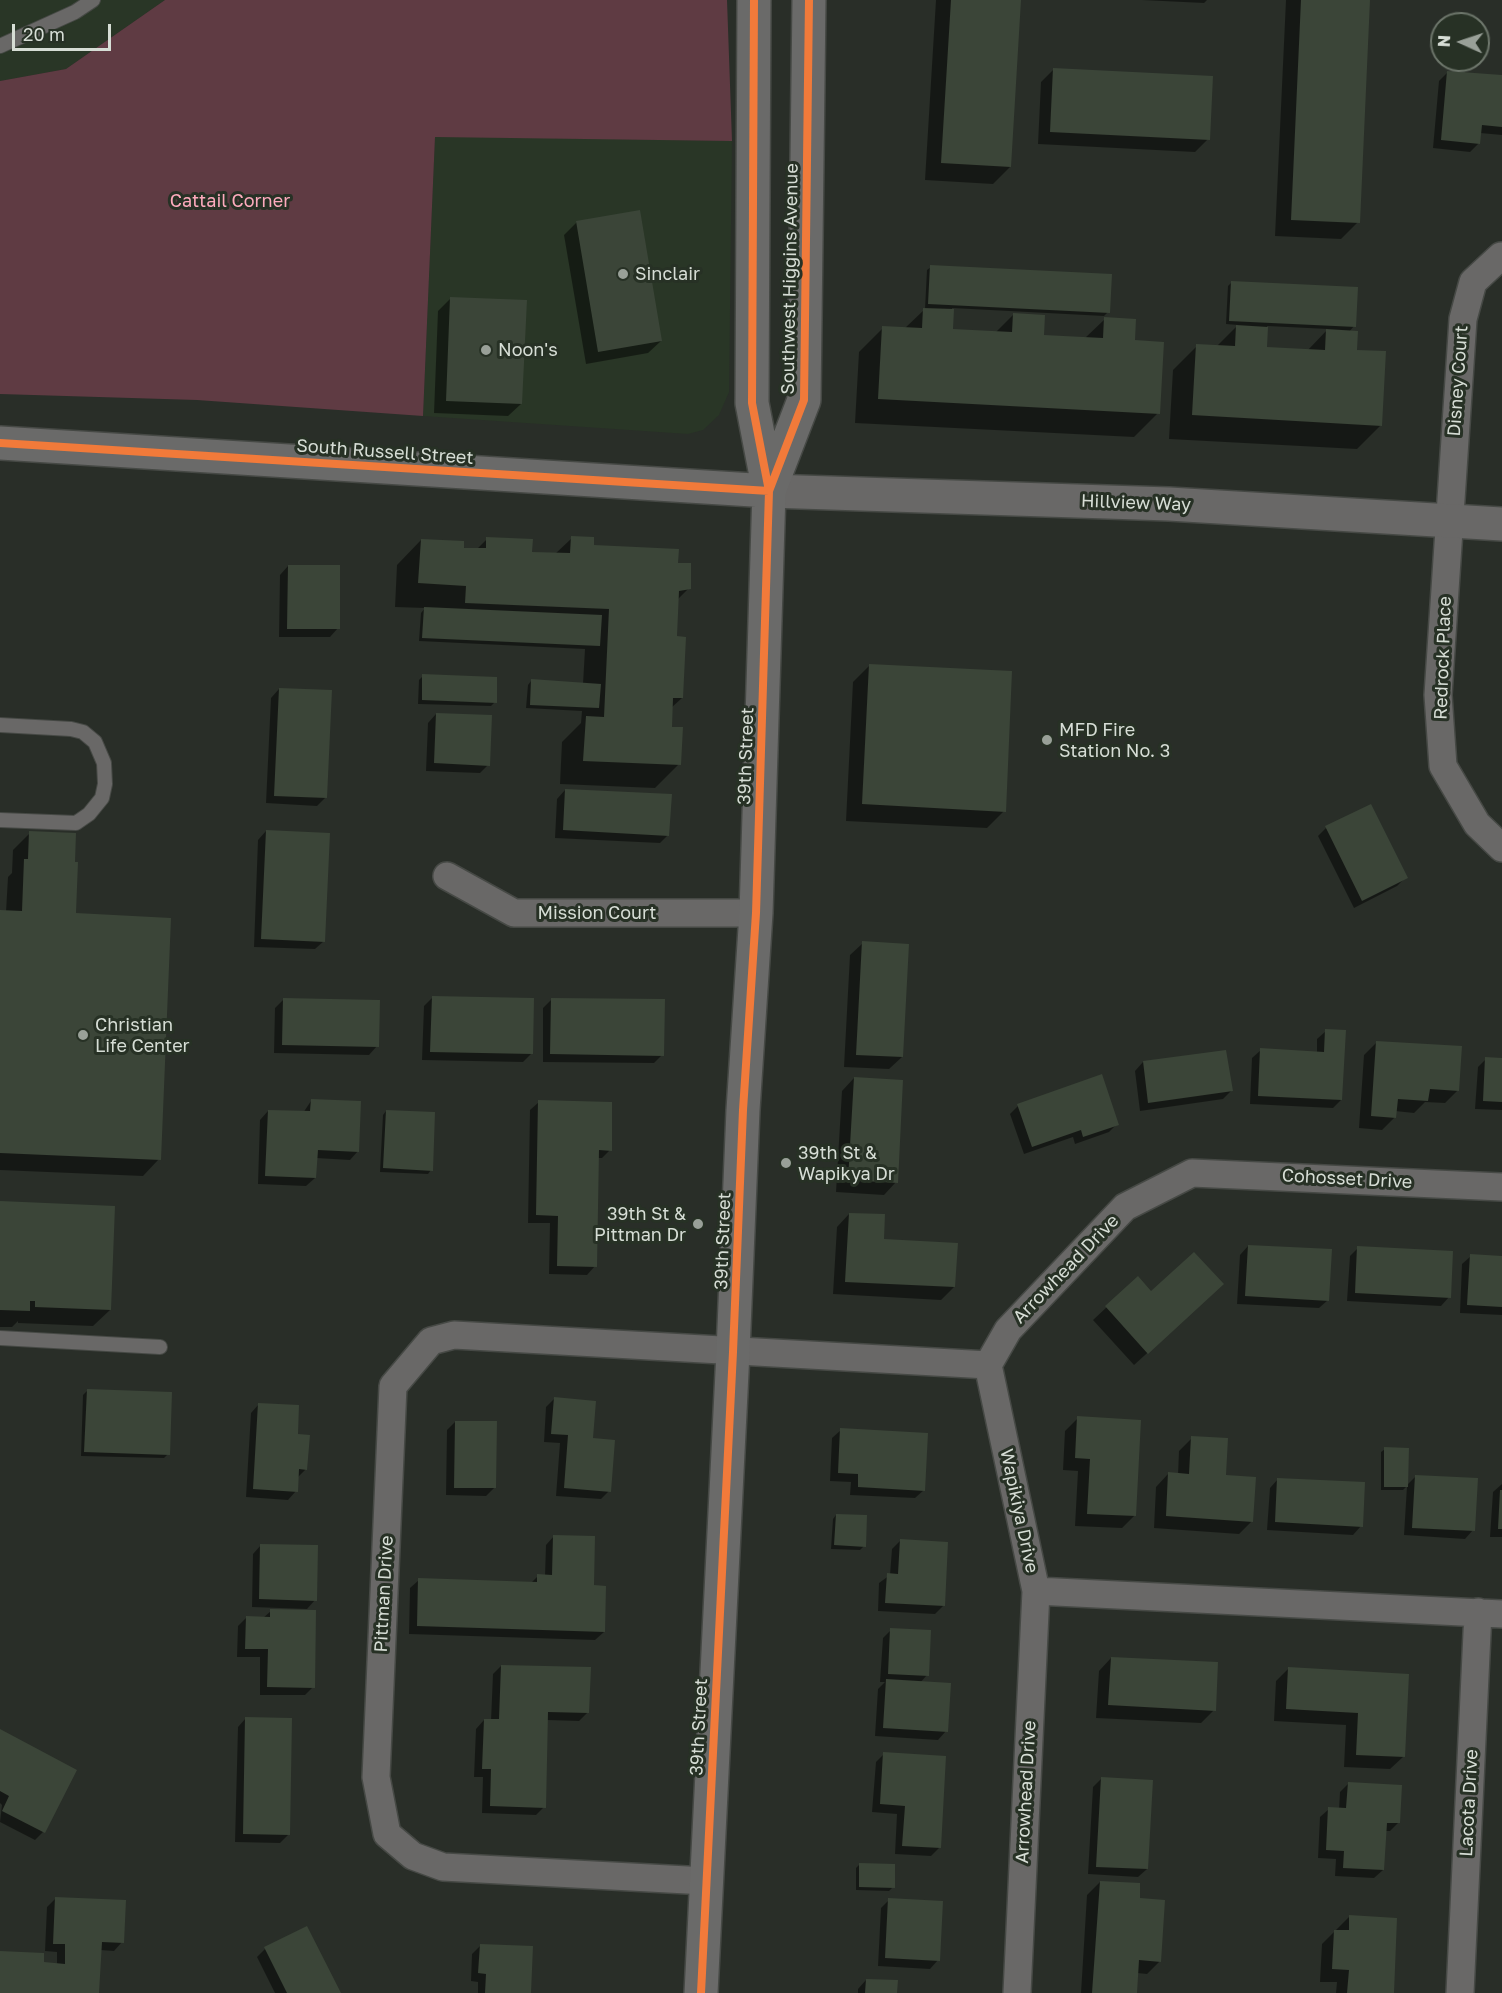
<!DOCTYPE html>
<style>
body{margin:0}
#map{position:relative;width:1502px;height:1993px;overflow:hidden;background:#292e28;font-family:"Golos Text",sans-serif}
canvas{display:block}
.north{position:absolute;left:1430px;top:12px;width:60px;height:60px;box-sizing:border-box;background:#273125;border:2px solid #6d766b;border-radius:50%;rotate:273deg;font-size:16px;font-weight:700;line-height:24px;text-align:center;color:#d6ddd5}
.north::after{content:'';display:block;margin:auto;width:21px;height:27px;background:#99a098;clip-path:polygon(50% 0,100% 100%,50% 72%,0 100%)}
.scale{position:absolute;left:12px;top:24px;width:99px;height:27px;box-sizing:border-box;border:3px solid #d6ddd5;border-top:0;padding-left:8px;font-size:18px;line-height:21px;white-space:nowrap;color:#d6ddd5;-webkit-text-stroke:4px #273125;paint-order:stroke}
</style>
<div id="map">
<canvas width="1502" height="1993"></canvas>
<div class="north">N</div>
<div class="scale">20 m</div>
</div>
<script>
const ctx = document.querySelector('canvas').getContext('2d');
ctx.lineJoin = 'round';
function paint(path, color) { ctx.fillStyle = color; ctx.fill(path, 'evenodd'); }
const shape = rows => new Path2D(rows.map(r => 'M' + r).join(''));
function trace(path, color, width, dash) { ctx.strokeStyle = color; ctx.lineWidth = width; ctx.lineCap = dash ? 'butt' : 'round'; ctx.setLineDash(dash || []); ctx.stroke(path); }
function label(font, color, halo, rows, align = 'center') {
  ctx.font = font + ' "Golos Text",sans-serif'; ctx.lineWidth = 6; ctx.setLineDash([]); ctx.textBaseline = 'middle'; ctx.strokeStyle = halo; ctx.fillStyle = color; for (const [text, x, y, turn = 0] of rows) {
    ctx.save(); ctx.translate(x, y); ctx.rotate((+turn || 0) * Math.PI / 180); ctx.textAlign = isNaN(turn) ? turn : align; if (halo) ctx.strokeText(text, 0, 0); ctx.fillText(text, 0, 0); ctx.restore();
  }
}
const built = shape([
 [0,0,165,0,66,69,0,81],
 [435,136,732,141,729,392,719,415,703,430,688,434,423,416]
]);
const green = shape([
 [165,0,727,0,732,141,435,137,423,416,197,400,0,394,0,81,66,69]
]);
const shadow = shape([
 [936,0,1019,0,1010,167,993,184,925,180],
 [1142,0,1207,0,1204,3],
 [1286,0,1368,0,1358,222,1341,239,1275,236],
 [1054,69,1208,139,1195,152,1038,144,1041,82],
 [1447,73,1502,77,1502,135,1480,133,1479,143,1470,152,1433,148,1439,81],
 [577,222,661,341,648,353,586,364,564,235],
 [931,267,1108,312,1104,316,952,308,951,330,995,333,1014,314,1042,336,1085,338,1105,319,1133,342,1158,413,1134,437,855,423,859,352,883,328,904,329,925,309,927,270],
 [1232,282,1354,326,1349,332,1381,425,1357,449,1169,439,1173,370,1197,346,1216,347,1238,325,1226,324,1228,286],
 [1267,326,1328,329,1307,351,1266,348],
 [451,298,521,404,508,416,434,413,438,311],
 [572,538,592,546,677,564,689,588,677,600,675,638,682,698,671,708,671,729,679,764,655,788,560,784,562,742,581,723,582,711,526,708,528,685,531,681,583,684,585,649,419,641,421,613,425,608,395,607,397,565,421,540,476,550,487,539,530,553,555,554],
 [288,566,338,628,330,637,279,637,280,575],
 [870,665,1004,811,987,828,846,821,853,682],
 [423,676,495,702,491,706,418,704,419,680],
 [279,689,325,798,317,806,266,803,271,698],
 [436,714,488,765,480,773,426,771,428,723],
 [565,790,668,835,660,843,555,838,557,799],
 [1326,828,1406,877,1397,886,1354,908,1318,836],
 [266,831,324,941,315,949,254,947,258,840],
 [30,833,75,915,159,1159,143,1176,0,1170,0,912,6,912,8,877,12,873,13,850],
 [863,943,902,1057,889,1069,844,1067,850,955],
 [432,998,531,1054,523,1062,422,1060,424,1006],
 [284,999,377,1046,369,1055,274,1053,275,1008],
 [552,999,662,1055,654,1063,543,1062,543,1008],
 [1326,1031,1341,1100,1333,1108,1250,1104,1252,1058,1261,1050,1317,1053,1317,1039],
 [1377,1042,1458,1090,1445,1103,1425,1102,1414,1113,1395,1111,1395,1117,1382,1130,1359,1128,1364,1055],
 [1486,1059,1502,1059,1502,1110,1475,1109,1478,1067],
 [1143,1062,1231,1091,1223,1099,1140,1111,1135,1071],
 [854,1078,896,1182,884,1195,836,1192,842,1091],
 [311,1101,358,1151,350,1160,316,1158,315,1178,306,1186,258,1184,260,1120,268,1111,303,1113],
 [539,1102,610,1150,602,1158,597,1158,595,1266,587,1275,549,1274,550,1223,528,1223,530,1110],
 [1018,1106,1117,1124,1109,1132,1075,1144,1073,1137,1024,1154,1010,1114],
 [386,1111,431,1170,428,1174,380,1172,383,1115],
 [0,1202,110,1310,93,1326,18,1323,18,1321,12,1327,0,1327],
 [849,1214,882,1240,954,1287,941,1300,833,1294,837,1227],
 [1248,1246,1328,1300,1319,1308,1237,1304,1240,1255],
 [1358,1248,1449,1297,1441,1306,1347,1301,1350,1256],
 [1471,1256,1502,1257,1502,1315,1460,1313,1462,1264],
 [1138,1278,1151,1293,1209,1297,1134,1365,1093,1320],
 [87,1391,168,1454,164,1458,81,1456,83,1395],
 [554,1399,609,1491,601,1499,556,1496,560,1443,544,1442,546,1407],
 [259,1404,306,1469,297,1478,296,1491,288,1500,246,1497,251,1413],
 [1078,1418,1135,1515,1122,1528,1075,1526,1078,1471,1063,1470,1065,1431],
 [455,1422,495,1487,486,1496,446,1495,447,1430],
 [841,1430,924,1490,915,1498,850,1495,851,1482,830,1481,832,1438],
 [1192,1438,1224,1476,1252,1521,1239,1534,1154,1528,1156,1487,1168,1474,1178,1475,1179,1451],
 [1385,1449,1407,1485,1416,1476,1473,1530,1465,1539,1404,1535,1407,1486,1403,1490,1381,1490,1381,1452],
 [1278,1479,1361,1526,1353,1535,1267,1530,1270,1488],
 [1502,1484,1502,1537,1490,1537,1493,1492],
 [836,1515,864,1546,860,1550,831,1549,833,1519],
 [554,1536,604,1632,595,1640,409,1634,410,1588,419,1580,530,1584,538,1576,545,1576,546,1545],
 [900,1541,943,1606,935,1614,878,1611,879,1583,890,1575,892,1549],
 [261,1545,315,1600,307,1609,252,1607,253,1554],
 [271,1611,313,1687,305,1695,260,1695,260,1657,237,1657,238,1626,246,1618,263,1618],
 [891,1630,927,1675,920,1683,946,1731,938,1740,875,1736,878,1689,885,1682,880,1682,883,1638],
 [1111,1658,1214,1710,1201,1723,1096,1718,1099,1671],
 [501,1666,588,1712,579,1721,547,1720,544,1807,536,1815,482,1813,483,1777,474,1777,476,1729,484,1720,491,1721,493,1674],
 [1289,1668,1407,1675,1403,1757,1390,1769,1344,1767,1346,1725,1274,1721,1276,1681],
 [246,1718,288,1835,280,1843,235,1842,238,1727],
 [0,1731,43,1832,35,1840,0,1822,2,1805,0,1803],
 [884,1754,939,1848,931,1856,895,1854,897,1814,872,1812,876,1762],
 [1101,1779,1147,1869,1138,1877,1088,1874,1093,1787],
 [1348,1784,1398,1823,1390,1831,1385,1831,1383,1870,1374,1878,1335,1876,1336,1859,1318,1858,1320,1817,1329,1809,1339,1810,1340,1792],
 [860,1864,893,1887,889,1891,856,1890,856,1868],
 [1100,1882,1160,1961,1147,1974,1137,1973,1135,1993,1081,1993,1087,1895],
 [56,1898,122,1942,114,1951,100,1950,98,1993,0,1993,0,1952,43,1964,57,1965,57,1952,45,1951,47,1907],
 [889,1900,938,1960,930,1969,878,1966,881,1908],
 [1349,1917,1392,1993,1336,1993,1337,1982,1320,1982,1322,1944],
 [481,1945,530,1993,478,1993,478,1982,471,1981,472,1954],
 [265,1949,339,1993,275,1993,257,1957],
 [866,1980,896,1993,858,1993,858,1989]
]);
const building = shape([
 [951,0,1021,0,1011,167,941,163],
 [1301,0,1370,0,1360,223,1291,220],
 [1053,68,1213,76,1210,140,1050,132],
 [1447,71,1502,75,1502,127,1482,125,1480,144,1441,140],
 [640,210,662,341,598,352,576,221],
 [930,265,1112,274,1110,313,928,304],
 [1231,281,1358,287,1356,327,1229,321],
 [450,297,527,300,522,404,446,401],
 [923,308,954,309,953,329,1012,332,1013,313,1045,315,1044,335,1103,338,1104,317,1136,319,1135,340,1164,342,1160,414,878,399,882,326,922,328],
 [1236,325,1268,327,1267,347,1325,350,1326,329,1358,331,1357,350,1386,351,1382,426,1192,415,1196,344,1235,346],
 [571,536,594,537,594,545,679,549,678,563,691,563,691,589,679,591,677,636,686,637,683,698,673,698,672,727,683,727,681,765,583,761,586,716,604,717,609,609,465,603,466,586,418,583,421,539,464,541,464,548,486,548,486,537,533,539,532,552,570,553],
 [288,565,340,565,340,629,287,629],
 [424,607,602,615,600,646,422,638],
 [869,664,1012,671,1006,812,862,804],
 [422,674,497,677,497,703,422,700],
 [531,679,601,684,599,708,530,705],
 [279,688,332,690,327,798,274,796],
 [436,713,492,715,490,766,434,763],
 [565,789,672,794,669,836,563,830],
 [1371,804,1408,878,1362,901,1325,826],
 [266,830,330,833,325,942,261,939],
 [29,831,76,833,75,862,78,862,76,913,171,918,161,1160,0,1153,0,910,22,911,24,859,28,859],
 [862,941,909,944,903,1057,856,1055],
 [432,996,534,998,533,1054,430,1052],
 [283,998,380,1000,379,1047,282,1045],
 [551,998,665,999,664,1056,550,1054],
 [1325,1029,1346,1030,1342,1100,1258,1096,1260,1048,1324,1052],
 [1376,1041,1462,1046,1459,1091,1430,1089,1428,1101,1398,1099,1396,1118,1371,1116],
 [1226,1050,1233,1091,1148,1103,1143,1061],
 [1485,1057,1502,1058,1502,1102,1483,1101],
 [1102,1074,1119,1125,1083,1137,1081,1130,1032,1147,1017,1104],
 [854,1077,903,1080,898,1183,848,1180],
 [311,1099,361,1101,359,1152,318,1150,316,1178,265,1176,268,1110,310,1111],
 [538,1100,612,1102,612,1151,599,1150,597,1267,557,1266,558,1216,536,1215],
 [386,1110,435,1112,433,1171,383,1168],
 [0,1201,115,1206,111,1310,35,1307,35,1301,30,1301,30,1311,0,1310],
 [849,1213,885,1214,884,1239,958,1243,955,1287,845,1282],
 [1248,1245,1332,1249,1329,1301,1245,1296],
 [1357,1246,1453,1251,1451,1298,1355,1293],
 [1194,1252,1224,1284,1148,1354,1105,1306,1138,1276,1151,1291],
 [1470,1254,1502,1256,1502,1307,1467,1305],
 [87,1389,172,1392,170,1455,84,1452],
 [554,1397,596,1401,593,1438,615,1440,611,1492,564,1488,568,1435,551,1434],
 [258,1403,299,1405,298,1434,310,1435,307,1470,299,1469,298,1492,253,1489],
 [1077,1416,1141,1420,1136,1516,1087,1514,1090,1459,1075,1458],
 [455,1421,497,1421,496,1488,454,1488],
 [840,1428,928,1433,925,1491,858,1487,858,1474,838,1473],
 [1191,1436,1228,1438,1226,1475,1256,1477,1253,1522,1166,1516,1168,1472,1189,1474],
 [1384,1447,1409,1448,1408,1487,1384,1487],
 [1415,1475,1478,1478,1475,1531,1412,1528],
 [1277,1478,1365,1482,1363,1527,1275,1522],
 [1500,1490,1502,1490,1502,1529,1498,1529],
 [836,1514,867,1515,866,1547,834,1545],
 [553,1535,595,1536,594,1585,606,1586,605,1632,417,1626,418,1578,537,1582,537,1574,552,1575],
 [900,1539,948,1542,945,1606,885,1603,887,1573,898,1574],
 [260,1544,318,1545,317,1601,259,1599],
 [270,1609,316,1610,315,1688,267,1687,268,1649,245,1649,246,1616,270,1617],
 [890,1628,931,1630,929,1676,888,1674],
 [1111,1657,1218,1662,1216,1711,1108,1705],
 [501,1665,591,1667,589,1713,548,1712,546,1808,490,1806,491,1769,482,1769,484,1719,499,1719],
 [1288,1667,1409,1674,1405,1757,1356,1755,1358,1713,1286,1709],
 [886,1679,951,1683,948,1732,883,1728],
 [245,1717,292,1718,290,1835,243,1834],
 [0,1729,77,1770,45,1833,2,1811,9,1796,0,1791],
 [883,1752,946,1756,941,1848,902,1846,905,1806,880,1804],
 [1101,1777,1153,1780,1148,1869,1096,1867],
 [1348,1782,1402,1785,1400,1823,1387,1823,1384,1870,1343,1868,1344,1851,1326,1850,1328,1807,1346,1808],
 [859,1863,895,1864,895,1888,859,1887],
 [1100,1881,1140,1883,1140,1898,1165,1900,1161,1962,1139,1960,1137,1993,1092,1993],
 [55,1897,126,1900,124,1943,102,1942,99,1993,0,1993,0,1951,44,1953,44,1962,65,1964,65,1944,53,1944],
 [888,1898,943,1901,940,1961,885,1958],
 [1349,1915,1397,1918,1394,1993,1347,1993,1349,1970,1332,1969,1334,1930,1349,1930],
 [307,1926,341,1993,287,1993,264,1947],
 [480,1944,533,1946,531,1993,485,1993,486,1974,478,1973],
 [866,1979,898,1980,897,1993,865,1993]
]);
const service = shape([
 [0,46,75,12,93,0],
 [0,725,71,729,83,732,95,742,104,763,105,784,102,798,89,814,76,823,0,820],
 [0,1338,160,1347]
]);
const minor = shape([
 [1501,256,1473,282,1463,319,1438,695,1443,766,1477,824,1502,848],
 [447,876,514,913,756,913],
 [988,1365,1036,1591,1017,1993],
 [988,1365,1008,1330,1125,1207,1192,1173,1502,1187],
 [1036,1591,1502,1614],
 [706,1881,443,1867,413,1856,387,1834,376,1777,393,1386,431,1341,454,1335,988,1365],
 [1460,1993,1478,1612]
]);
const tertiary = shape([
 [769,491,1169,504,1502,524]
]);
const secondary = shape([
 [0,443,769,491],
 [769,491,804,400,809,0],
 [701,1993,733,1352,743,1110,756,913,769,491,752,403,754,0]
]);
const cycleway = shape([
 [0,443,769,491],
 [769,491,804,400,809,0],
 [701,1993,733,1352,743,1110,756,913,769,491,752,403,754,0]
]);
const markers = [
 [623,274,6,"#99a098"],
 [486,350,6,"#99a098"],
 [1047,740,6,"#99a098"],
 [83,1035,6,"#99a098"],
 [786,1163,6,"#99a098"],
 [698,1224,6,"#99a098"]
];
const parkNames = [
 ["Cattail Corner",230,201]
];
const poiNames = [
 ["Sinclair",635,274],
 ["Noon's",498,350],
 ["MFD Fire",1059,730],
 ["Station No. 3",1059,751],
 ["Christian",95,1025],
 ["Life Center",95,1046],
 ["39th St &",798,1153],
 ["Wapikya Dr",798,1174],
 ["39th St &",686,1214,"right"],
 ["Pittman Dr",686,1235,"right"]
];
const streetNames = [
 ["Southwest Higgins Avenue",790,279,-89],
 ["Disney Court",1458,381,-86],
 ["South Russell Street",385,452,4],
 ["Hillview Way",1136,503,2],
 ["Redrock Place",1443,658,-88],
 ["39th Street",746,756,-88],
 ["Mission Court",597,913],
 ["Cohosset Drive",1347,1179,3],
 ["39th Street",723,1241,-88],
 ["Arrowhead Drive",1066,1269,-46],
 ["Wapikiya Drive",1019,1511,78],
 ["Pittman Drive",384,1594,-87],
 ["39th Street",699,1727,-87],
 ["Arrowhead Drive",1026,1792,-87],
 ["Lacota Drive",1469,1803,-87]
];
paint(built, '#293626');
paint(green, '#5f3b43');
paint(shadow, '#0007');
paint(building, '#3b4538');
trace(service, '#464945', 16);
trace(minor, '#464945', 30);
trace(tertiary, '#464945', 36);
trace(secondary, '#464945', 36);
trace(service, '#696867', 14);
trace(minor, '#696867', 27);
trace(tertiary, '#696867', 33);
trace(secondary, '#6a6a69', 33);
trace(cycleway, '#f17a3a', 8);
for (const [x, y, r, color] of markers) { const dot = new Path2D(); dot.arc(x, y, r, 0, 2 * Math.PI); ctx.fillStyle = color; ctx.fill(dot); trace(dot, '#273125', 2); }
label('18px', '#fdaabd', '#273125', parkNames);
label('18px', '#d6ddd5', '#273125', poiNames, 'left');
label('18px', '#d6ddd5', '#273125', streetNames);
</script>
